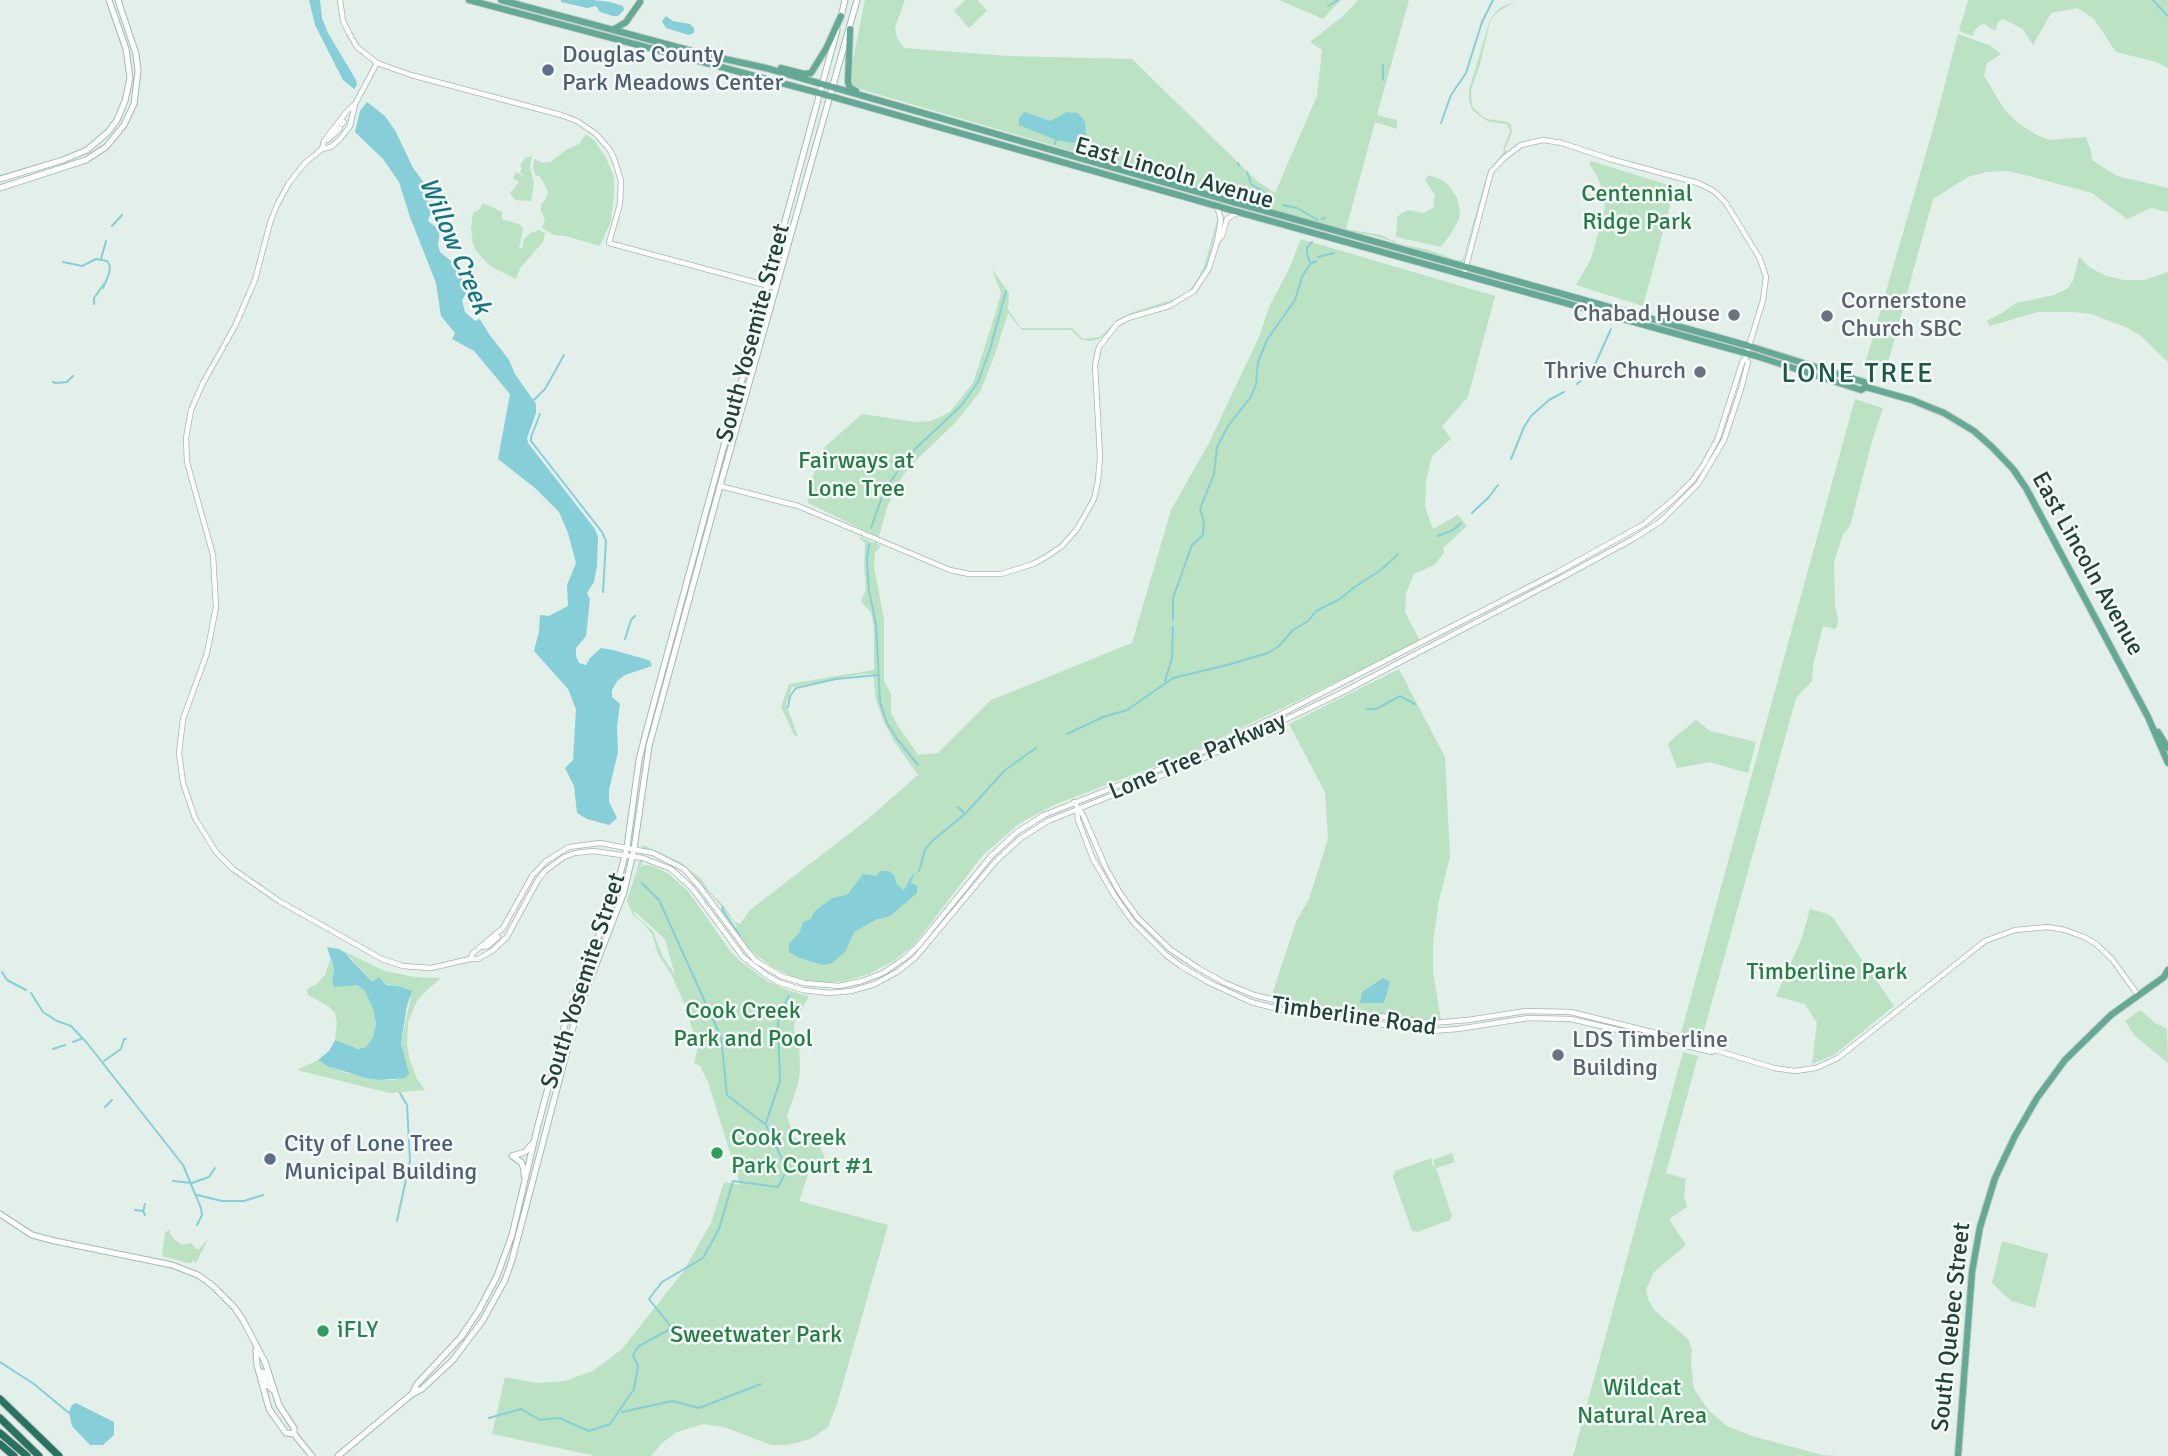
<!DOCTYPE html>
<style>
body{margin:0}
canvas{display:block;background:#e3efe9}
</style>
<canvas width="2168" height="1456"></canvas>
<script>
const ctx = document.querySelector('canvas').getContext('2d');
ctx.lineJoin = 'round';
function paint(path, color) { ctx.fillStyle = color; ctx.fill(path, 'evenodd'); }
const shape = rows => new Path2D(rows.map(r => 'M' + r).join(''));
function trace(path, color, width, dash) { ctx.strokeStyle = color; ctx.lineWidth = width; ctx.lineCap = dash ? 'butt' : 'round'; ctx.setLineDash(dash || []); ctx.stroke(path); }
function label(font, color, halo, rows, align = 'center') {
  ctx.font = font + ' Signika,sans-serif'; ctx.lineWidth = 5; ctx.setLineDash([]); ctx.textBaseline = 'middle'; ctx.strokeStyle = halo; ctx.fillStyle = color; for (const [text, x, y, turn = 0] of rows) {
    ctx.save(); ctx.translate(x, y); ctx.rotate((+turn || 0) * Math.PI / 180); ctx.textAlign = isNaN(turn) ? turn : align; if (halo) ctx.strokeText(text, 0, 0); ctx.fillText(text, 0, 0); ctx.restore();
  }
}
const green = shape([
 [865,0,905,0,895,27,897,38,904,48,1008,56,1132,59,1257,181,1275,193,1317,96,1322,50,1310,42,1343,16,1358,0,1409,0,1377,115,1397,120,1397,129,1375,122,1346,229,1381,235,1401,244,1429,250,1459,261,1463,259,1485,181,1493,165,1504,152,1503,150,1510,131,1507,124,1489,122,1478,115,1472,109,1469,100,1469,90,1489,23,1493,15,1500,8,1517,0,1495,14,1490,22,1480,64,1471,90,1472,106,1482,116,1487,119,1508,122,1511,125,1512,132,1505,149,1507,152,1493,166,1487,179,1463,262,1459,263,1375,236,1346,231,1223,197,1219,220,1205,272,1198,283,1189,293,1174,301,1133,313,1120,320,1101,338,1091,341,1082,340,1071,330,1022,330,1008,313,995,354,980,392,954,424,913,463,902,477,887,507,877,544,881,546,875,552,874,567,884,619,884,681,891,694,891,713,898,726,918,755,938,753,991,700,1132,643,1171,510,1209,443,1259,337,1270,305,1289,269,1301,239,1495,296,1468,397,1442,426,1451,439,1432,456,1426,481,1425,507,1433,529,1458,515,1467,526,1443,548,1444,553,1434,565,1414,574,1406,593,1405,612,1420,641,1190,753,1054,805,1020,823,983,855,914,945,893,961,869,974,845,981,826,983,795,978,774,968,755,954,743,942,734,930,737,926,714,898,689,872,663,855,644,849,642,865,638,869,636,877,639,868,644,865,653,866,669,874,688,891,731,952,740,961,767,981,790,991,809,996,794,1023,795,1038,799,1039,800,1071,798,1084,787,1116,794,1137,798,1140,815,1136,826,1160,809,1172,799,1201,888,1225,837,1404,828,1427,811,1439,787,1445,771,1445,724,1427,703,1424,677,1432,662,1443,651,1456,596,1456,492,1434,505,1377,537,1383,565,1381,593,1371,622,1349,683,1272,711,1223,724,1182,740,1185,708,1082,700,1066,694,1063,698,1047,685,1005,671,974,658,954,652,934,641,921,633,915,627,901,639,863,643,845,680,862,701,879,709,891,723,905,734,921,740,924,750,910,863,823,918,775,894,741,883,720,876,699,873,674,861,674,792,687,786,704,798,736,794,735,781,707,789,684,874,670,874,628,871,612,861,602,866,589,864,563,865,544,858,536,874,543,876,536,808,503,807,495,819,457,826,446,862,414,915,422,931,421,950,412,973,383,995,315,1001,293,992,269,1009,293,1008,309,1021,328,1072,328,1083,339,1100,337,1119,319,1133,312,1172,300,1186,293,1194,285,1204,267,1217,221,1220,196,1226,196,853,87,852,65],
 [633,910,665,939,675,975,663,957,653,931,635,915],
 [965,0,977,0,987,11,969,28,954,11],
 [1279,0,1341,0,1323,19],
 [1968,0,2168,0,2168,68,2156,62,2116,52,2094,19,2078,8,2051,13,2033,45,2023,29,2003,19,1998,22,1996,30,1993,30,1985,24,1980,25,1975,30,1973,36,1959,31],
 [1958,34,1989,45,2001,54,1987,63,1984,76,2004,109,2018,123,2035,134,2049,140,2086,137,2091,151,2092,160,2117,176,2168,188,2168,212,2151,208,2127,219,2092,193,2029,176,2007,171,1986,172,1968,177,1933,199,1886,370,1865,364,1935,122],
 [586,134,594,140,606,158,614,177,614,193,611,221,600,246,566,236,554,235,542,228,545,219,541,211,541,204,546,199,548,192,543,181,538,175,536,176,533,169,534,159,543,163,551,162,566,150,579,144],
 [532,156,530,167,534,183,531,201,515,200,510,193,519,182,513,178,516,172,525,177,520,172,522,168,520,165,525,158],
 [1591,161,1675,187,1643,306,1576,285,1591,259,1605,208,1603,191,1597,176,1589,163],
 [1429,175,1442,180,1450,187,1457,198,1460,210,1459,219,1452,232,1441,247,1396,237,1397,218,1400,214,1408,210,1423,213,1433,208,1435,195,1425,180],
 [483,203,502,212,502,219,521,225,523,229,519,248,522,248,524,239,531,233,539,230,545,233,543,242,520,268,516,279,490,266,477,252,473,244,471,229,473,213,479,210],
 [2079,257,2089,267,2106,276,2124,280,2144,280,2168,272,2168,362,2141,336,2126,327,2091,314,2073,312,2037,312,1990,326,1987,321,2005,311,2016,303,2054,295,2067,289,2073,281],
 [1855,399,1883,408,1872,441,1850,526,1843,534,1834,562,1835,605,1838,619,1837,626,1835,629,1823,626,1813,666,1812,681,1796,698,1701,1041,1681,1033],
 [1399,669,1445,757,1450,857,1439,900,1433,943,1433,972,1441,1020,1416,1019,1271,998,1296,922,1309,899,1328,839,1325,792,1289,724],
 [1696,720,1710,731,1756,742,1748,773,1710,762,1677,768,1668,745,1669,742],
 [1810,909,1827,914,1833,918,1894,1006,1834,1055,1812,1064,1817,1023,1805,1004,1776,996,1802,938],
 [339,949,385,971,414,977,441,978,426,991,417,1001,408,1022,407,1045,410,1061,417,1079,425,1090,390,1093,297,1070,318,1060,327,1066,347,1073,381,1080,393,1080,408,1074,401,1043,411,997,397,986,372,982,351,958],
 [330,959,334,969,332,981,357,985,365,991,373,1009,376,1024,373,1037,366,1047,360,1049,335,1040,337,1023,335,1013,328,1006,308,995,307,989,317,984,325,975],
 [2140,1010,2155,1023,2167,1029,2168,1063,2135,1036,2125,1021],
 [1683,1052,1698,1056,1666,1173,1686,1179,1684,1196,1687,1207,1669,1219,1686,1245,1654,1272,1646,1289,1648,1300,1654,1310,1688,1339,1692,1350,1691,1362,1694,1389,1709,1411,1727,1426,1752,1436,1822,1455,1839,1456,1573,1456],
 [1452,1153,1455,1162,1436,1168,1452,1216,1450,1220,1418,1232,1412,1231,1393,1177,1395,1171,1432,1158,1432,1165,1435,1167,1433,1160],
 [170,1230,170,1234,176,1241,182,1245,191,1243,196,1249,199,1249,208,1239,196,1263,193,1260,192,1263,188,1263,162,1256,165,1232],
 [2002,1241,2048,1254,2035,1308,2011,1301,1992,1283]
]);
const water = shape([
 [309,0,320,0,322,18,328,33,356,80,357,85,354,89,343,80,315,25],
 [561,0,593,0,610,2,623,6,624,10,618,16,613,16,600,12,596,6,587,8,561,2],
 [666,16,673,21,690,24,694,28,694,33,688,35,666,28,662,21],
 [367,102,385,116,396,132,413,168,429,189,433,201,434,213,429,217,428,221,440,230,438,244,440,252,451,261,469,290,462,300,465,312,475,321,479,319,481,321,489,334,509,360,515,374,536,404,536,413,527,438,528,443,595,529,598,537,597,566,594,582,587,593,590,599,586,636,576,648,576,656,579,663,586,665,590,658,601,648,613,650,645,659,650,661,652,666,625,675,617,681,612,690,612,697,620,704,617,726,618,752,609,790,609,802,617,818,609,825,587,819,577,813,574,786,565,768,573,760,576,709,568,689,534,651,539,631,540,615,549,616,568,606,567,585,576,563,568,533,559,512,535,488,498,459,510,394,474,351,452,339,455,333,441,316,436,283,410,217,399,182,383,159,355,132,360,111],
 [1024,112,1050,121,1067,112,1078,113,1085,122,1086,134,1079,144,1056,140,1019,125,1019,118],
 [920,870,914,875,911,883,917,886,917,893,890,916,875,920,854,932,846,951,832,963,823,965,800,958,789,952,789,944,800,932,803,922,811,919,814,912,832,898,847,895,863,874,876,876,881,871,889,871,894,875,897,885,904,890,911,877],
 [327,947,339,949,345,953,372,982,379,977,386,985,397,986,412,991,407,1006,401,1043,409,1074,405,1078,381,1080,366,1078,327,1066,318,1060,329,1051,335,1040,359,1049,366,1047,373,1037,376,1024,373,1009,365,991,357,985,334,987,332,981,334,969],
 [1383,978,1390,982,1384,1003,1360,1003,1362,992],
 [76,1403,114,1422,114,1435,103,1445,90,1445,72,1426,69,1412,72,1405]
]);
const stream = shape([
 [2153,0,2168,16],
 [1328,6,1338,0],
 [1383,80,1383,65],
 [1441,123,1451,95,1466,73,1482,22,1493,0],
 [1055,144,1056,140],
 [1238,163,1239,166],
 [1247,172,1251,184,1267,194],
 [1283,205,1297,208,1318,220],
 [1322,219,1325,218],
 [112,226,122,215],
 [1318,257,1334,253],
 [101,259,106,241],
 [63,262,82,266,96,259,107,261,110,266,109,274,103,288],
 [1310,263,1307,253,1307,248,1312,242],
 [94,304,94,298,104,284],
 [53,382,56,383,67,382,73,376],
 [1577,384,1592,371,1611,329],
 [534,400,545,389,564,355],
 [540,414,531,437,531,441,602,532,606,541,603,592],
 [1511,459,1524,427,1531,416,1549,400,1564,392],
 [1472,513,1489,497,1498,485],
 [871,528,883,494,895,475,915,449,961,406,978,382,990,349,1006,291],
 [1438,536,1453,530,1461,523],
 [869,544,867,559,869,591,876,624,880,702,887,723,897,739,918,765],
 [1173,620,1173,598,1192,545,1203,535,1204,522,1200,509,1214,474,1217,447,1228,426,1251,397,1256,384,1258,362,1267,340,1295,300,1302,277,1310,264,1316,261],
 [625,639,631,620,635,616],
 [1165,681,1172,658,1173,627],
 [788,707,790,696,796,688,836,679,877,675],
 [1366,709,1376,709,1400,696,1415,704],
 [1067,734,1103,717,1127,710,1173,678,1231,664,1268,653,1279,646,1293,630,1308,621,1316,611,1340,599,1353,588,1381,570,1398,554],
 [958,807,965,814],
 [919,871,925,850,932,841,965,814,1005,770,1036,748],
 [723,907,722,909,740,936],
 [2,972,7,980,26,990],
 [31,993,43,1012,57,1021,71,1026,87,1043,183,1165,201,1208,202,1215,197,1225],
 [73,1042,81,1039],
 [53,1049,65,1045],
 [104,1061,121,1049,124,1039,126,1039],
 [105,1107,112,1100],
 [766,1123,780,1081,778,1023,780,1013,789,996],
 [173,1181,192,1183,209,1177,215,1168],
 [197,1195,222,1201,244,1201,263,1195],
 [135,1210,143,1211,145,1215],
 [143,1212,145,1204],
 [397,1221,410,1161,407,1105,400,1093],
 [0,1362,34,1384,69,1413],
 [622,1412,672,1401,699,1408,761,1384],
 [489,1418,521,1409,540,1420,559,1418,589,1431,610,1424,634,1389,638,1366,633,1355,639,1346,672,1328,649,1299,662,1282,703,1258,719,1229,733,1181,778,1187,787,1170,766,1125,727,1095,721,1037,659,900,642,883]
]);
const tertiary = shape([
 [340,0,343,21,349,33,357,47,377,63,411,75,561,115,577,121,596,134,610,150,615,161,621,181,620,204,609,243,776,288],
 [377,63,355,104,350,126,340,139,331,147,322,149,305,163,289,183,277,205,270,223,255,280,235,326,203,383,191,410,186,438,187,462,213,555,216,607,207,653,183,719,179,753,183,783,195,818,216,852,233,869,279,901,382,959,403,966,431,968,470,959,478,959,492,951,507,937,538,880,545,871,564,857,575,853,593,851,643,858,671,869,692,888,743,957,766,975,778,982,803,990,829,993,851,991,875,984,897,972,915,958,996,861,1021,838,1048,821,1198,761,1339,694,1561,578,1633,539,1661,521,1698,484,1724,440,1741,389,1748,362,1745,359,1763,300,1766,277,1760,259,1726,203,1714,191,1698,183,1610,159,1562,143,1543,140,1521,145,1504,158,1491,172,1464,274],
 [342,124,344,122],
 [328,140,340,128],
 [322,149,324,141,348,110,354,105],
 [1217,241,1222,236,1227,219,1237,213],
 [720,486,798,506,950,570,969,574,1001,574,1033,564,1046,557,1062,546,1077,529,1094,499,1098,481,1100,457,1095,365,1099,347,1117,324,1128,318,1169,306,1194,291,1209,268,1217,242,1221,219,1217,207],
 [1074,802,1083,815,1106,868,1120,893,1138,918,1170,949,1198,968,1225,983,1254,995,1295,1005,1432,1023,1468,1020,1526,1011,1571,1012,1672,1037,1774,1068,1795,1071,1816,1068,1838,1058,1985,941,2015,930,2048,927,2065,930,2084,937,2096,944,2112,959,2138,995],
 [1077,809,1078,820,1093,859,1114,895,1133,922,1166,955,1181,966,1208,982,1251,1002,1289,1012,1431,1031,1458,1029,1528,1018,1571,1019,1712,1052],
 [482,947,488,946,498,937],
 [470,959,473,953,503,928,532,876,546,861,569,847,600,843,653,853,684,869,700,887,748,952,756,961,781,976,804,983,839,986,862,981,883,973,905,958,918,946,991,856,1017,832,1044,815,1195,755,1281,714,1558,572,1644,524,1675,498,1693,480,1704,464,1718,438,1743,360,1745,359]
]);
const secondary = shape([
 [841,17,845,0],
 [0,179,63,160,87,150,108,132,117,120,125,101,130,78,126,49,109,0],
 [0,188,86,160,106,147,124,125,134,104,138,71,136,54,118,0],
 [512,1156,521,1162,524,1169,524,1176],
 [512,1156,525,1152,532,1144],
 [0,1214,32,1235,55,1241,172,1265,198,1275,213,1286,234,1307,243,1320,265,1362,279,1405,294,1428,294,1434,312,1456],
 [256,1350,257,1365,269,1409,286,1433,294,1434],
 [263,1372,267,1385,273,1390],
 [412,1394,417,1384,461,1337,479,1310,497,1276,512,1235,537,1129,564,1028,581,977,609,911,620,875,627,847,639,760,646,732,837,30],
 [338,1456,412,1394,422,1389,453,1360,483,1320,505,1280,512,1260,576,1016,624,892,634,849,649,746,720,486,857,0]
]);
const primary = shape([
 [469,0,819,93,1231,210,1756,356,1861,390,1866,387],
 [501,0,711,56,766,68,1233,202,1749,346,1864,382,1866,387,1912,400,1944,413,1974,431,1992,447,2013,469,2026,488,2148,717,2168,763],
 [850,29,848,82,850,88,856,91],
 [613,30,626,22,640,2],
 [781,68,804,74,811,73,827,47,841,16],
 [2158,732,2168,748],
 [1958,1456,1972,1272,1980,1227,1995,1178,2015,1136,2037,1098,2065,1060,2111,1015,2164,977,2168,970]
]);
const motorway = shape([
 [0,1399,59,1456],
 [0,1418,39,1456],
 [0,1433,27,1456],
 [0,1444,14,1456]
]);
const markers = [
 [548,70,7,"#5c6f8a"],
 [1734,315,7,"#6b7280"],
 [1827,316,7,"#6b7280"],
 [1700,372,7,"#6b7280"],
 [1558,1055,7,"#6b7280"],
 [717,1153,7,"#2e9e5b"],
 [270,1159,7,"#5c6f8a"],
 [323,1331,7,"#2e9e5b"]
];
const serviceNames = [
 ["Douglas County",562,56],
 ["Park Meadows Center",562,84],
 ["City of Lone Tree",284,1145],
 ["Municipal Building",284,1173]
];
const streetNames = [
 ["East Lincoln Avenue",1174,174,16],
 ["South Yosemite Street",754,333,-75],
 ["East Lincoln Avenue",2087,564,61],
 ["Lone Tree Parkway",1198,757,-23],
 ["South Yosemite Street",584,981,-72],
 ["Timberline Road",1354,1017,8],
 ["South Quebec Street",1952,1327,-84]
];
const parkNames = [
 ["Centennial",1637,195],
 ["Ridge Park",1637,223],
 ["Fairways at",856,462],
 ["Lone Tree",856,490],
 ["Timberline Park",1827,973],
 ["Cook Creek",743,1012],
 ["Park and Pool",743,1040],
 ["Sweetwater Park",756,1336],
 ["Wildcat",1642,1389],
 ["Natural Area",1642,1417]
];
const worshipNames = [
 ["Cornerstone",1841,302],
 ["Church SBC",1841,330],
 ["Chabad House",1720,315,"right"],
 ["Thrive Church",1686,372,"right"],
 ["LDS Timberline",1572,1041],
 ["Building",1572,1069]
];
const leisureNames = [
 ["Cook Creek",731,1139],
 ["Park Court #1",731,1167],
 ["iFLY",337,1331]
];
const waterNames = [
 ["Willow Creek",454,246,67]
];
const quarterNames = [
 ["LONE TREE",1858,375]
];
paint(green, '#bae2c3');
paint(water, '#86cfd9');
trace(stream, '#86cfd9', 2);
trace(tertiary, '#a5b8b0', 6);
trace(secondary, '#a0bcb1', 7);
trace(primary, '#c1cac7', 8);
trace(motorway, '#c1cac7', 9);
trace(tertiary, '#fff', 4.5);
trace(secondary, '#fff', 5);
trace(primary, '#63a995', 6);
trace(motorway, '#297261', 7);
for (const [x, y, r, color] of markers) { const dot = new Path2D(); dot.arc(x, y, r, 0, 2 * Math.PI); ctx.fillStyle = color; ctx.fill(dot); trace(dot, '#f4faf7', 2.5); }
label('24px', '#4e5e75', '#f4faf7', serviceNames, 'left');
label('24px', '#204238', '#f4faf7', streetNames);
label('24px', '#267e45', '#f4faf7', parkNames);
label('24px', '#5b616d', '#f4faf7', worshipNames, 'left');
label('24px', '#27864d', '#f4faf7', leisureNames, 'left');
label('italic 26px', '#137685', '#f4faf7', waterNames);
ctx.letterSpacing = '2px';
label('28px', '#1a5746', '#f4faf7', quarterNames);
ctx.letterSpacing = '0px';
</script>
